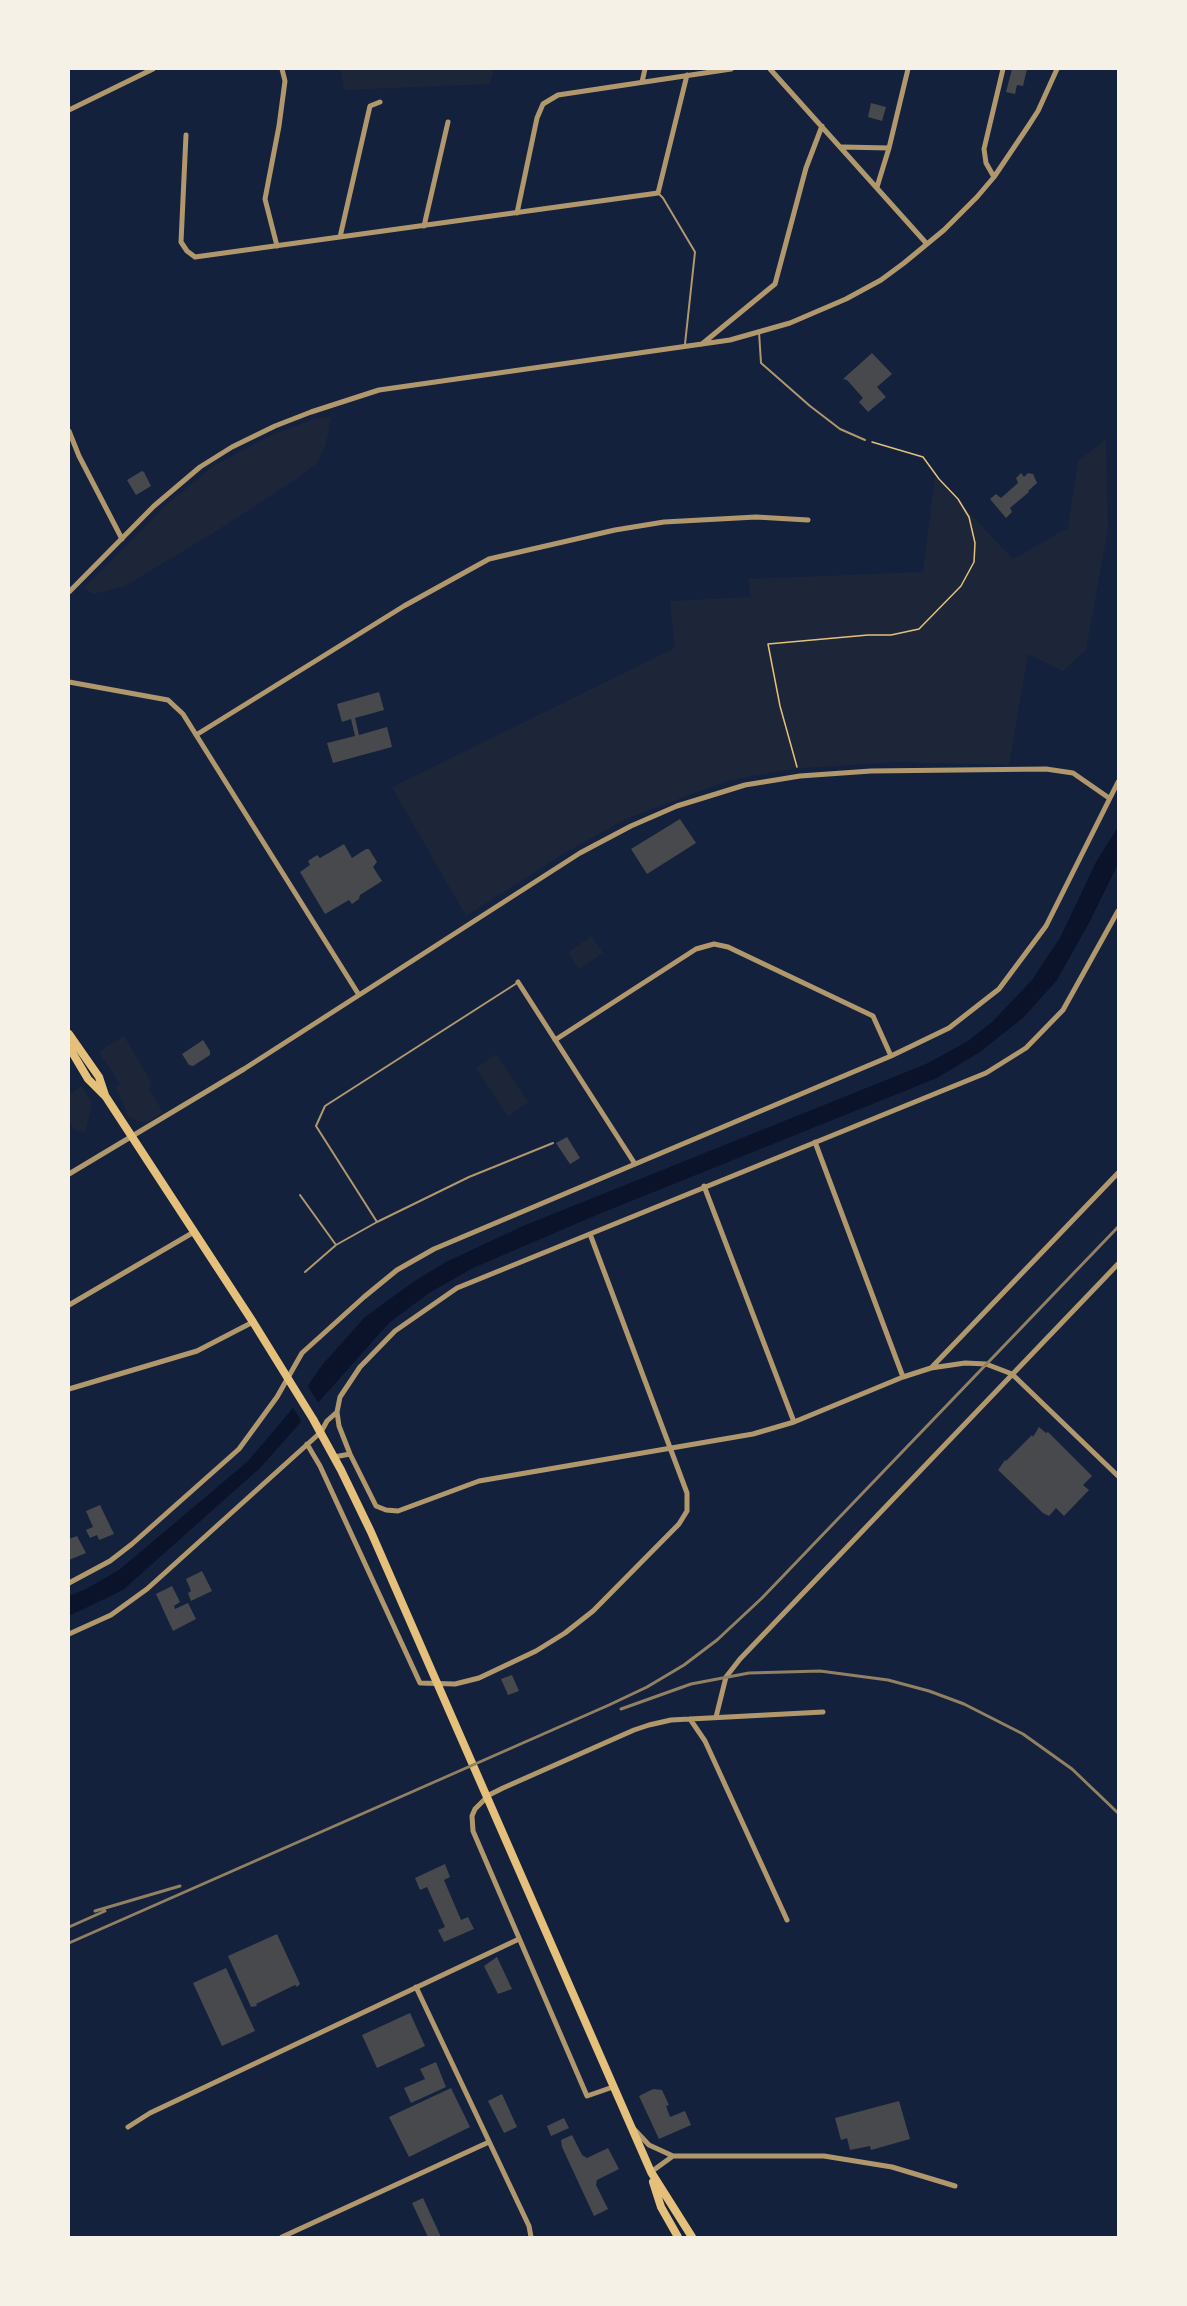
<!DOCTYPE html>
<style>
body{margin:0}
#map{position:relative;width:1187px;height:2306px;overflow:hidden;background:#14213d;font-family:Quicksand,sans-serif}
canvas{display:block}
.frame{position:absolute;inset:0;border:70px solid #f6f1e7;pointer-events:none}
</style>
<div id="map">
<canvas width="1187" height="2306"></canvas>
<div class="frame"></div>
</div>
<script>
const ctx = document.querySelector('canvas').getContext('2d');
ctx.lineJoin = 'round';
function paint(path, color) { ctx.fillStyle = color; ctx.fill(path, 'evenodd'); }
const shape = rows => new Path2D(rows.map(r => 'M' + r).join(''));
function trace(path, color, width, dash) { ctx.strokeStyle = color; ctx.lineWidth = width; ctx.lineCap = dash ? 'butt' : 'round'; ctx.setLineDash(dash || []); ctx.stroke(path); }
const green = shape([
 [340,69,494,69,490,84,344,90],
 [331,417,326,445,316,464,296,479,218,530,125,586,93,594,84,588,164,507,212,467,271,435,314,419],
 [1106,439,1108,529,1086,650,1063,671,1028,654,1009,765,897,762,791,769,727,781,628,818,568,851,466,916,392,787,675,648,670,601,751,597,748,579,923,572,935,477,1013,559,1068,528,1078,461],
 [592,936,603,953,579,969,568,952],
 [124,1036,151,1082,149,1089,163,1112,147,1122,137,1121,128,1116,116,1087,120,1084,100,1054,101,1050],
 [496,1054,528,1102,508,1116,476,1068],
 [82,1086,92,1103,85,1133,74,1129,69,1122,69,1095]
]);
const water = shape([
 [1118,827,1118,864,1090,921,1057,980,1024,1017,980,1052,937,1078,599,1214,473,1268,429,1293,389,1323,260,1468,123,1590,69,1616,69,1596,86,1589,119,1570,247,1462,288,1414,323,1364,365,1317,416,1280,446,1262,523,1226,926,1064,968,1041,993,1021,1032,980,1061,936,1096,862]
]);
const pier = shape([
 [306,1383,320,1406,304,1425,292,1406,290,1406]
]);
const building = shape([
 [1012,69,1027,69,1023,86,1017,85,1015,94,1006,92],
 [871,103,886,107,882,121,868,117],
 [872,353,892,374,877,387,886,397,868,412,859,402,863,398,847,380,843,379],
 [142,471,144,472,151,486,136,495,127,480],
 [1021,473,1024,477,1028,473,1033,474,1037,483,1028,491,1029,492,1010,508,1012,512,1006,518,990,499,996,494,1001,498,1018,483,1016,478],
 [379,692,384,710,355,718,359,735,387,727,392,747,333,763,327,743,355,736,351,719,342,722,337,704],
 [680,819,696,843,647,874,631,849],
 [344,844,352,858,366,849,369,849,377,862,373,867,382,881,360,895,359,899,352,904,349,900,325,914,300,872,310,865,308,861,317,855,320,858],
 [203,1040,210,1051,210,1055,193,1066,189,1065,182,1054],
 [567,1137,580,1158,570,1164,556,1143],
 [1039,1427,1046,1433,1048,1432,1092,1476,1083,1485,1089,1490,1064,1516,1056,1508,1049,1516,1043,1513,998,1470,1005,1460,1006,1461,1032,1435,1033,1437],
 [100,1505,114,1534,99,1540,97,1535,90,1538,86,1530,93,1527,86,1511],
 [77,1536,86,1553,69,1560,69,1539],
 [202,1571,212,1591,191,1601,188,1593,191,1591,186,1579],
 [172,1586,180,1602,174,1606,175,1609,188,1603,196,1619,173,1631,156,1594],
 [512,1675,519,1691,508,1695,501,1679],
 [445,1864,450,1877,444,1880,461,1920,468,1917,474,1929,444,1942,438,1930,445,1927,427,1887,420,1890,415,1878],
 [277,1934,300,1984,297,1987,295,1985,256,2004,257,2006,251,2007,228,1956],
 [497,1957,512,1989,498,1994,484,1966],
 [226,1968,255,2031,222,2046,193,1983],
 [410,2013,425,2046,377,2068,362,2035],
 [436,2062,446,2087,411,2103,404,2088,425,2079,420,2069],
 [451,2088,470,2127,409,2157,389,2117],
 [653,2089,662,2090,669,2105,666,2106,670,2117,685,2111,691,2125,659,2139,639,2096],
 [502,2094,517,2127,504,2133,488,2101],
 [899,2101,910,2139,871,2150,870,2146,850,2150,847,2138,841,2140,835,2118],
 [564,2118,569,2128,551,2136,547,2126],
 [572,2135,582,2155,587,2158,608,2148,619,2169,597,2180,596,2185,608,2209,594,2216,562,2147,561,2140],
 [423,2198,441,2237,428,2237,412,2203]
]);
const path = shape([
 [797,767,780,706,768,644,868,635,891,635,919,629,961,586,974,562,975,543,969,517,958,499,939,479,923,457,872,442]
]);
const service = shape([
 [658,193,663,198,695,252,685,344],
 [759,332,761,363,810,406,840,429,865,440],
 [300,1195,336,1245],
 [377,1222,316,1126,325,1106,517,983],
 [305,1272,336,1245,377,1222,469,1177,553,1143]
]);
const minor = shape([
 [770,69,927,244],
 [642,82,645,69],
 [69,110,153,69],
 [186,135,181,242,187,251,195,257,658,193,687,75],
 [842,147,889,148],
 [994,177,986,163,984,149,1003,69],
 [877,187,889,148,908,69],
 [517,213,537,118,543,104,558,95,731,69],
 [424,226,448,122],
 [340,237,370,106,380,102],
 [277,246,265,199,279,126,285,81,282,69],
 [702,344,775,284,806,168,822,126],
 [69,431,79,456,122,539],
 [69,592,154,506,200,467,232,447,275,426,311,412,379,390,730,340,790,323,846,299,881,280,904,263,944,230,977,197,994,177,1027,128,1038,111,1057,69],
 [69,682,168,700,183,714,359,995],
 [196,735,404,606,489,559,615,530,664,522,756,517,808,520],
 [518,982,635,1164],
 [555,1040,696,949,714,944,728,947,873,1016,891,1056],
 [815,1142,903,1377],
 [69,1174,244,1069,580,853,631,826,677,806,745,785,800,776,871,771,1046,769,1073,773,1109,798],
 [704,1186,794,1422],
 [69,1305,194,1232],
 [931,1368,1118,1173],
 [69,1389,197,1351,253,1322],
 [337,1412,339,1426,350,1454,376,1506,386,1510,398,1511,479,1481,753,1434,794,1422,903,1377,931,1368,965,1363,986,1364,1012,1374,1118,1476],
 [307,1444,320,1466,420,1683,455,1684,479,1678,536,1651,565,1633,593,1611,679,1524,687,1511,687,1493,590,1234],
 [334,1457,350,1454],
 [69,1583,110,1561,132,1544,239,1449,277,1397,302,1353,364,1297,397,1270,434,1249,891,1056,949,1028,999,989,1046,926,1118,782],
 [69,1634,111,1615,147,1589,321,1432,327,1421,337,1412,340,1397,360,1367,395,1331,457,1288,986,1073,1026,1048,1063,1010,1118,911],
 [716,1717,726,1677,740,1659,1118,1264],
 [690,1719,705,1741,787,1920],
 [416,1987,529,2226,531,2237],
 [613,2087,587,2096,473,1831,472,1816,475,1809,489,1795,503,1788,634,1730,649,1725,671,1720,823,1712],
 [128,2127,150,2113,519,1939],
 [633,2128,649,2145,673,2156],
 [651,2172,673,2156,824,2156,892,2167,955,2186],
 [282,2237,489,2142]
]);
const primary = shape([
 [69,1034,99,1077,105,1095],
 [69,1047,88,1079,106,1097,253,1322,313,1419,341,1470,371,1532,651,2172,692,2237],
 [653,2182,661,2207,678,2237]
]);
const rail = shape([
 [621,1709,691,1684,749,1673,820,1671,888,1680,929,1691,964,1704,1023,1734,1072,1769,1118,1813],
 [95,1911,180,1886],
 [69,1927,105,1911],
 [69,1943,609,1705,647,1687,684,1665,717,1640,762,1598,1118,1227]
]);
paint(green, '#1d2539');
paint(water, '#0b132b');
paint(pier, '#14213d');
paint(building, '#48494c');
trace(path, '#e5c07b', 1.5);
trace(service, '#b1986c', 2);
trace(minor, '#b1986c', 5);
trace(primary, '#e5c07b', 8);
trace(rail, '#918062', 3);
</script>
